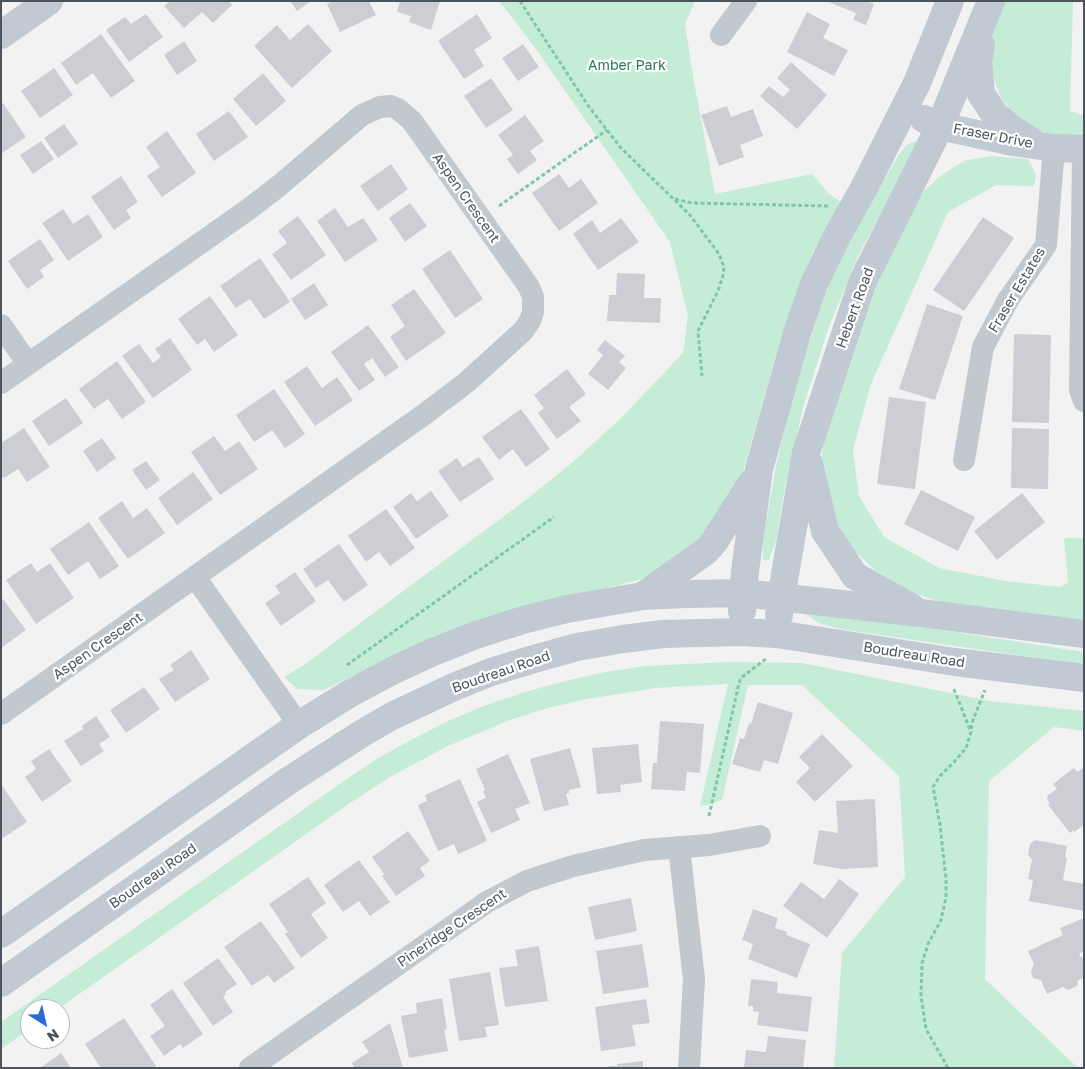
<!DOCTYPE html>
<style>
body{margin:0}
#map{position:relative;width:1085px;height:1069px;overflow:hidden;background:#f3f2f2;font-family:"Golos Text",sans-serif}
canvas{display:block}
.frame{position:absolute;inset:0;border:2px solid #4b545d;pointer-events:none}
.north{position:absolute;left:20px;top:999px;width:50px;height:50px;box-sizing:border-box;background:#fff;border:1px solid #b7bbbe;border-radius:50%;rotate:145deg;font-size:14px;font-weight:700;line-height:20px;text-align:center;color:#4b545d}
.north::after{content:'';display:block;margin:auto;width:18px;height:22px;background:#2c6dd3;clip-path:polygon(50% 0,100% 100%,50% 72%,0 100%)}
</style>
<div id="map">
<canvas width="1085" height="1069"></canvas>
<div class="frame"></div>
<div class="north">N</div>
</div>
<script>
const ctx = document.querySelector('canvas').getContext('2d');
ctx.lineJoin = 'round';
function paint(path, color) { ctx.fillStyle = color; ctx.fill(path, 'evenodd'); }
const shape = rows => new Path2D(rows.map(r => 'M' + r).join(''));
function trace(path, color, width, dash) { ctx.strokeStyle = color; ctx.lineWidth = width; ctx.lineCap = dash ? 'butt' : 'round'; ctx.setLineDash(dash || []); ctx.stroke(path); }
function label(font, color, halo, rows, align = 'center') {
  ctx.font = font + ' "Golos Text",sans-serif'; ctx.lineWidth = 4.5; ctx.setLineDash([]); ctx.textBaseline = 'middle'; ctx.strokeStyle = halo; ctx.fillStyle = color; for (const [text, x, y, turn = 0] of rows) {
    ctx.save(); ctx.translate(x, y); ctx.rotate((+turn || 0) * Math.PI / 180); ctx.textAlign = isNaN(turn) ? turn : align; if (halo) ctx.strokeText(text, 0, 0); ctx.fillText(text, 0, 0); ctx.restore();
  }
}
const green = shape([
 [499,1,695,1,685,24,693,76,715,194,812,174,829,194,841,202,813,252,799,285,781,338,742,475,711,530,671,564,639,580,486,618,436,636,324,690,297,689,284,677,304,665,527,499,574,461,621,418,683,353,688,316,670,242,531,42],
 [1004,1,1073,1,1070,111,1084,116,1084,139,1067,138,1036,130,1015,116,1001,98,990,69,989,42],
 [916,141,919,143,917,148,859,254,828,329,803,408,783,497,776,541,769,560,763,560,763,539,776,466,793,393,821,306,838,261,899,154,907,145],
 [993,156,1028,159,1036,175,1034,186,996,185,948,212,870,386,853,451,859,496,884,537,939,568,1006,581,1061,587,1068,582,1064,538,1084,538,1084,625,941,602,916,594,877,572,850,547,837,528,821,460,826,428,864,308,901,229,924,191,943,174,966,160],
 [813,610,1084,652,1084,665,840,629,821,624,805,614,804,611],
 [728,662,802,663,990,701,1084,711,1084,731,1054,727,989,781,985,979,1078,1068,834,1068,842,953,905,877,899,776,802,685,748,685,722,800,708,805,700,806,728,684,656,688,587,699,548,708,510,720,448,746,390,777,353,801,58,1009,30,1009,30,1029,1,1049,1,1022,341,783,375,760,411,740,448,721,486,705,525,692,565,681,605,672,646,666]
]);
const building = shape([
 [170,1,229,1,232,5,213,23,202,12,184,28,164,6],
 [290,1,311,1,297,11],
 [334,1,369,1,376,15,340,32,327,4],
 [400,1,440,1,431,30,409,22,411,16,397,12],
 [826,1,867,1,874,4,866,25,853,20,856,13],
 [807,12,830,24,823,38,848,50,834,76,787,52],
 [146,14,163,37,129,62,106,30,125,17,131,24],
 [477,14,492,38,474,50,484,66,464,79,438,41],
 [308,24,332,51,292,88,254,46,277,25,290,40],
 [101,34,135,81,111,98,93,73,76,85,61,63],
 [184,41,197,61,177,75,164,55],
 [523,44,539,67,518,81,502,58],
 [791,62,827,95,797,129,760,96,769,86,783,97,790,90,777,78],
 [54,68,73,95,40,118,21,91],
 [263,73,286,101,256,126,233,99],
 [491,78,513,110,486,128,464,96],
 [3,103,26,137,1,154,1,104],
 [727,106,731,117,753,109,763,136,740,145,744,157,719,166,701,115],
 [229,111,248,137,214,161,196,134],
 [525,115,544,141,530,151,537,160,518,174,507,159,513,155,498,135],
 [64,124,78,144,58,158,44,138],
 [167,131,196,173,162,197,147,176,160,167,146,147],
 [41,141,54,159,33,174,20,155],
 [391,164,408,189,378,211,360,186],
 [559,174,569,188,581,179,598,203,559,231,532,193],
 [121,176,138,202,126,210,131,218,114,230,91,197],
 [410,203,427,226,405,242,389,218],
 [335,208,348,227,363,218,378,240,345,262,317,221],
 [63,209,73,224,88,214,103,237,68,261,42,223],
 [298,216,326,255,291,280,272,254,287,243,278,231],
 [983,217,1014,238,964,311,933,290],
 [621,218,639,242,598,270,573,234,592,220,600,233],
 [40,239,54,260,40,270,44,277,27,289,8,261],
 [450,250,483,299,455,318,422,269],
 [260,258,290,302,264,319,250,299,236,308,220,286],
 [617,273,645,274,644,298,661,298,660,323,607,321,609,295,616,295],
 [314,283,328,305,305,320,291,299],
 [414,289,446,333,406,361,390,337,405,326,391,305],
 [210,296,238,335,214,352,205,339,197,345,178,319],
 [927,304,963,316,935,400,899,389],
 [368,325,399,367,385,377,372,358,364,364,375,380,359,391,331,352],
 [1014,334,1051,335,1049,423,1012,422],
 [170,338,192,370,153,398,122,356,139,344,153,363,161,357,155,349],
 [605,340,625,356,619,362,626,368,608,390,588,374,603,355,597,350],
 [117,361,146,402,122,419,108,399,94,409,79,389],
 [307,366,322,388,337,377,353,400,315,426,284,382],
 [567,369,586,394,569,407,581,421,557,439,538,413,544,408,534,395],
 [274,389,305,434,285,448,272,430,254,442,236,415],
 [889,397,926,402,915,489,877,484],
 [66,398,83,423,49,446,32,421],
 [521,409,550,449,526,467,513,449,499,460,482,437],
 [24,428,50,467,27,482,18,469,4,478,1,475,1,443],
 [1012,428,1049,429,1048,489,1011,488],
 [214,436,225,451,239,441,258,469,220,495,191,452],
 [102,438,116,458,97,472,83,451],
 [479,457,494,479,460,502,438,471,457,458,463,467],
 [146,461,160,480,146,490,132,470],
 [193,472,213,499,177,525,158,498],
 [921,490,975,517,958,551,904,524],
 [431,491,449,516,416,539,393,507,411,493,417,501],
 [1022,493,1045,522,997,560,974,531],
 [122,501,133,518,147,508,165,533,128,559,98,518],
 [386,509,415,548,390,566,379,552,366,562,348,536],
 [89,522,119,566,100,579,88,561,68,575,50,549],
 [339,544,368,585,344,602,328,580,316,588,303,569],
 [31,563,37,572,50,563,74,598,36,624,6,580],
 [295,572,316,601,281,626,265,603,280,593,275,586],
 [3,599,26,630,1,648,1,600],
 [191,650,210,679,175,702,159,679,174,670,170,665],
 [144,687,160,709,126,733,110,710],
 [758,702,793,713,778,764,764,760,760,772,732,764,740,738,744,739,749,723,751,724],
 [96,716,110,737,99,744,104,751,81,766,64,741,83,729,82,726],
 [660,721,704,724,700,773,687,772,685,791,651,789,653,763,657,763],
 [822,734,853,766,815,802,796,782,810,768,799,757],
 [638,744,642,782,620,785,621,792,597,794,592,748],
 [570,748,581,787,569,790,569,793,566,794,569,805,544,811,530,759],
 [49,749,72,781,42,802,25,777,36,769,31,761],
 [508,754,530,803,515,809,520,820,491,833,477,802,486,798,483,791,485,790,476,769],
 [1084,767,1084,825,1074,832,1073,830,1070,833,1048,805,1050,804,1047,800,1048,795,1057,789,1053,784,1074,768,1077,772],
 [460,779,487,841,458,854,454,844,438,851,418,805,427,801,425,795],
 [1,784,27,822,3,838,1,835],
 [875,799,878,867,842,869,813,864,819,830,838,833,836,801],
 [408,831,430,861,420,868,425,876,396,896,382,876,384,874,372,857],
 [1035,840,1067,846,1065,857,1067,858,1063,880,1084,884,1084,911,1029,901,1033,880,1028,879,1032,860,1028,855,1030,844],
 [359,860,390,902,370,916,359,901,343,912,324,885],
 [308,877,326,903,311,914,328,938,301,958,285,934,288,932,269,904],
 [839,879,859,894,827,938,783,906,801,882,824,899],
 [631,898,637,931,595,940,588,907],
 [753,909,778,918,775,928,787,932,786,935,810,944,797,978,748,959,753,944,742,940],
 [1084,918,1084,951,1079,954,1081,957,1084,959,1084,978,1078,980,1077,986,1068,990,1063,987,1047,994,1041,980,1033,978,1031,971,1034,964,1028,951,1063,935,1060,928],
 [261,921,295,968,274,983,268,975,252,986,224,947],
 [642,944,649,987,603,994,596,951],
 [539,946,548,1001,505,1007,499,968,518,966,515,950],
 [218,958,237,984,225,992,226,994,223,997,233,1012,213,1026,183,983],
 [490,972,499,1025,485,1027,487,1037,459,1041,449,979],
 [751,979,778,982,777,993,812,997,808,1032,757,1025,759,1012,753,1011,753,1006,748,1006],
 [172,989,203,1034,183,1048,180,1044,164,1056,150,1036,165,1026,150,1005],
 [442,998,447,1029,444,1030,448,1051,409,1058,401,1016,417,1013,416,1003],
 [646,999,650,1023,632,1025,636,1046,601,1051,595,1007],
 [124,1018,156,1066,154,1068,101,1068,85,1044],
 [390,1023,403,1068,355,1068,352,1063,369,1052,362,1042],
 [768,1036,806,1040,803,1068,744,1068,746,1050,766,1052],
 [61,1053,71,1068,40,1068],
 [643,1061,643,1068,609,1068,609,1066,617,1066,617,1064]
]);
const path = shape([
 [520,1,589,107,621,148,690,215,719,254,724,267,723,276,718,291,698,331,702,376],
 [675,199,692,203,828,206],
 [499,206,607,130],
 [347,665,554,517],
 [971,729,973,720,985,690],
 [709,816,739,683,741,678,767,658],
 [948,1068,926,1029,921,996,922,963,928,944,941,920,946,897,946,879,940,825,933,787,940,776,954,762,966,748,971,732,953,687]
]);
const street = shape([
 [721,35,746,1],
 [1083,149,1080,390,1084,401],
 [1,325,28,364],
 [1,383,249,209,280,185,362,115,380,107,391,106,398,109,412,121,529,287,533,297,533,312,530,321,523,331,467,382,422,416,1,714],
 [964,460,983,347,1008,300,1046,245,1054,148],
 [195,577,299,725],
 [679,847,694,979,689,1068],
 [250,1068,487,902,527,881,573,866,644,850,709,845,760,836]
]);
const secondary = shape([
 [1,35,49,1],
 [981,45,978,62,981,94,995,115,1012,129,1031,141],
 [924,119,940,126,1013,142,1054,148,1084,149],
 [809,464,825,531,855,576,911,607],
 [643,596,706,551,714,542,753,481],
 [742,611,745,571,759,469,797,333,814,284,836,238,864,188,917,83,950,1],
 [779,615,785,574,806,453,862,283,940,126,991,1],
 [1,934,299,725,349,694,394,670,433,652,476,635,523,620,567,609,643,596,686,594,743,593,921,613,1084,634],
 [1,983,288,781,361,734,392,716,456,686,491,672,534,659,577,647,623,639,663,634,741,632,777,634,955,662,1084,678]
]);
const parkNames = [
 ["Amber Park",627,66]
];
const streetNames = [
 ["Fraser Drive",993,136,11],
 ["Aspen Crescent",466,198,55],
 ["Fraser Estates",1017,290,-59],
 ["Hebert Road",855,308,-70],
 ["Aspen Crescent",98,646,-35],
 ["Boudreau Road",914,655,9],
 ["Boudreau Road",501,672,-19],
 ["Boudreau Road",153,876,-35],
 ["Pineridge Crescent",452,928,-34]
];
paint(green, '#c5ecd6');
paint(building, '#ccced3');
trace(path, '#81c6a7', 3, [4, 2.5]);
trace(street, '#c1c8ce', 22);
trace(secondary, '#c1c9d3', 28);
label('14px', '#227951', '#fff', parkNames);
label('14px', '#4b545d', '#fff', streetNames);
</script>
